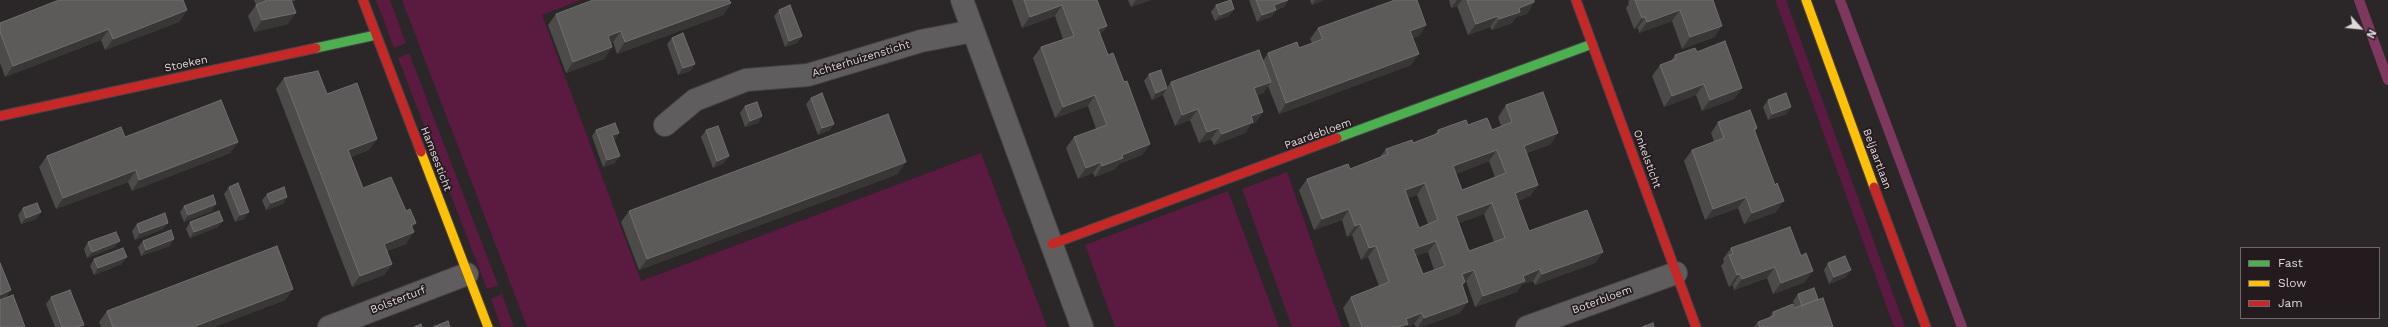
<!DOCTYPE html>
<style>
body{margin:0}
#map{position:relative;width:2388px;height:327px;overflow:hidden;background:#2b2628;font-family:"Work Sans",sans-serif}
canvas{display:block}
.legend{position:absolute;left:2240px;top:247px;width:140px;height:72px;box-sizing:border-box;background:#241b1f;border:1px solid #6f676b;margin:0;padding:5px 7px;list-style:none;font-size:12px;color:#dfd9dc}
.legend li{display:flex;align-items:center;gap:8px;height:20px}
.legend b{width:20px;border:1px solid #6f676b}
.north{position:absolute;left:2340px;top:8px;width:40px;height:40px;-webkit-text-stroke:3px #241b1f;paint-order:stroke;rotate:117deg;font-size:11px;font-weight:700;line-height:16px;text-align:center;color:#dfd9dc}
.north::after{content:'';display:block;margin:auto;width:14px;height:18px;background:#dfd9dc;clip-path:polygon(50% 0,100% 100%,50% 72%,0 100%)}
</style>
<div id="map">
<canvas width="2388" height="327"></canvas>
<ul class="legend">
<li><b style="height:5px;background:#4caf50"></b>Fast</li>
<li><b style="height:5px;background:#ffc107"></b>Slow</li>
<li><b style="height:5px;background:#c62828"></b>Jam</li>
</ul>
<div class="north">N</div>
</div>
<script>
const ctx = document.querySelector('canvas').getContext('2d');
ctx.lineJoin = 'round';
function paint(path, color) { ctx.fillStyle = color; ctx.fill(path, 'evenodd'); }
const shape = rows => new Path2D(rows.map(r => 'M' + r).join(''));
function trace(path, color, width, dash) { ctx.strokeStyle = color; ctx.lineWidth = width; ctx.lineCap = dash ? 'butt' : 'round'; ctx.setLineDash(dash || []); ctx.stroke(path); }
function label(font, color, halo, rows, align = 'center') {
  ctx.font = font + ' "Work Sans",sans-serif'; ctx.lineWidth = 3.5; ctx.setLineDash([]); ctx.textBaseline = 'middle'; ctx.strokeStyle = halo; ctx.fillStyle = color; for (const [text, x, y, turn = 0] of rows) {
    ctx.save(); ctx.translate(x, y); ctx.rotate((+turn || 0) * Math.PI / 180); ctx.textAlign = isNaN(turn) ? turn : align; if (halo) ctx.strokeText(text, 0, 0); ctx.fillText(text, 0, 0); ctx.restore();
  }
}
const green = shape([
 [376,0,390,0,406,43,394,48],
 [402,0,581,0,542,15,641,281,981,153,1047,327,527,327],
 [1775,0,1786,0,1905,327,1894,327],
 [409,53,498,285,487,289,398,58],
 [1287,172,1342,327,1292,327,1242,189],
 [1228,191,1279,327,1115,327,1085,245],
 [502,294,514,327,501,327,491,299]
]);
const stream = shape([
 [1840,0,1962,327],
 [2359,0,2388,80]
]);
const street = shape([
 [962,0,1082,327],
 [665,125,695,100,746,80,808,75,921,41,973,31],
 [329,327,467,274],
 [1527,327,1676,273]
]);
const fast = shape([
 [316,48,376,35],
 [1337,138,1592,44]
]);
const slow = shape([
 [1806,0,1874,187],
 [421,152,488,327]
]);
const jam = shape([
 [363,0,421,152],
 [1576,0,1696,327],
 [0,116,316,48],
 [1874,187,1926,327],
 [1052,244,1337,138]
]);
const wall = shape([
 [254,0,296,0,292,2,288,24,254,32,248,16,256,5],
 [1012,0,1097,0,1107,26,1100,35,1108,55,1124,82,1150,144,1142,155,1119,164,1115,169,1095,177,1093,173,1078,179,1066,148,1074,137,1096,129,1088,106,1055,118,1033,58,1041,47,1063,39,1055,16,1022,28],
 [1128,0,1151,0,1131,7],
 [1249,0,1288,0,1284,7,1276,10,1271,17,1257,22],
 [1310,0,1324,0,1312,5],
 [1449,0,1534,0,1534,2,1527,14,1516,17,1512,23,1492,30,1490,27,1468,35,1457,6,1451,8],
 [1629,0,1713,0,1715,37,1682,49,1672,21,1639,33,1638,28,1634,29,1626,8,1629,4,1628,2],
 [731,3,723,15,617,54,613,42,611,43,612,47,604,59,566,73,548,25,556,14],
 [1216,5,1234,9,1229,16,1215,21,1211,12],
 [187,10,179,22,105,50,101,40,5,77,0,63,0,23],
 [779,10,802,36,797,43,785,47,774,16],
 [1426,25,1419,36,1413,38,1411,65,1279,114,1268,86,1263,93,1257,95,1263,112,1255,123,1251,124,1245,133,1214,145,1211,139,1199,143,1190,120,1175,126,1163,95,1152,100,1144,81,1149,74,1167,88,1171,82,1263,61,1268,53,1299,48,1312,43,1310,39,1318,28],
 [672,38,695,64,690,71,678,75,667,44],
 [1697,52,1742,88,1734,99,1702,111,1696,95,1664,107,1652,76,1660,65,1671,61,1675,55],
 [284,78,327,94,377,139,369,150,351,157,363,188,406,211,416,223,412,228,406,244,387,251,392,264,384,275,352,287,276,89],
 [811,98,834,124,830,130,818,135,806,104],
 [1768,100,1787,114,1768,120,1763,107],
 [1506,105,1551,144,1527,153,1538,185,1530,196,1518,201,1529,231,1603,252,1595,263,1535,285,1533,281,1522,284,1517,292,1475,307,1466,281,1464,281,1465,282,1462,286,1460,313,1421,327,1416,327,1414,324,1406,327,1350,327,1343,308,1351,297,1379,286,1368,257,1361,260,1352,235,1347,237,1342,220,1314,230,1299,190,1307,179,1350,169,1380,157,1386,149,1413,143,1434,135,1438,130,1468,125,1492,130,1501,126,1498,117],
 [1489,161,1495,177,1462,190,1456,174],
 [1417,195,1428,224,1419,228,1408,198],
 [1484,214,1494,242,1469,251,1459,223],
 [1428,252,1434,270,1423,274,1416,256],
 [745,106,762,116,758,123,745,127,740,113],
 [1718,122,1757,128,1755,132,1776,212,1744,224,1738,208,1705,220,1684,161,1692,150,1714,142,1711,133],
 [596,130,615,140,614,140,615,163,603,167,592,136],
 [706,130,724,163,713,168,701,137],
 [125,137,238,142,230,153,132,191,128,182,56,209,39,167,47,156],
 [898,174,639,270,621,222,629,211],
 [229,187,244,219,235,222,224,194],
 [267,194,287,197,283,204,266,210,262,200],
 [184,206,212,211,184,222,180,212],
 [23,208,41,212,36,219,21,224,18,215],
 [190,222,218,227,190,238,186,229],
 [137,224,163,229,135,240,132,231],
 [1790,227,1805,282,1773,294,1767,278,1734,290,1733,285,1729,287,1721,266,1724,262,1723,259,1731,248],
 [143,241,170,246,141,256,138,247],
 [88,242,115,247,87,258,84,249],
 [94,259,122,264,94,275,90,266],
 [1828,263,1846,277,1829,284,1824,270],
 [293,289,285,300,214,327,101,327,99,322,107,311],
 [1798,294,1818,299,1833,327,1754,327,1758,322,1769,318,1773,312,1795,308,1793,301],
 [51,297,82,327,55,327,46,304]
]);
const shadedWall = shape([
 [1136,0,1151,0,1131,7],
 [1288,0,1284,7,1269,12,1274,5],
 [1315,0,1324,0,1312,5],
 [1457,0,1462,0,1457,6,1451,8],
 [1534,2,1527,14,1516,17,1512,23,1492,30,1499,19,1519,8],
 [731,3,723,15,617,54,625,42],
 [1062,5,1055,16,1022,28,1030,17],
 [1234,9,1229,16,1215,21,1220,15],
 [187,10,179,22,105,50,113,39],
 [1276,10,1271,17,1257,22,1262,15],
 [1680,10,1672,21,1639,33,1647,22],
 [296,13,288,24,254,32,262,20],
 [1498,16,1490,27,1468,35,1476,24],
 [1645,17,1638,28,1634,29,1642,18],
 [1426,25,1419,36,1402,42,1410,31],
 [1107,26,1099,37,1098,29],
 [1722,26,1715,37,1682,49,1690,37],
 [109,29,101,40,5,77,13,66],
 [621,31,613,42,600,47,608,36],
 [802,36,797,43,785,47,789,41],
 [612,47,604,59,566,73,573,62],
 [1419,54,1411,65,1279,114,1286,103],
 [695,64,690,71,678,75,683,68],
 [1271,82,1263,93,1247,99,1254,88],
 [1704,84,1696,95,1664,107,1672,96],
 [1167,88,1163,95,1152,100,1156,93],
 [1742,88,1734,99,1702,111,1710,100],
 [1095,95,1088,106,1055,118,1063,107],
 [1791,107,1787,114,1768,120,1772,114],
 [1198,109,1190,120,1175,126,1182,115],
 [1263,112,1255,123,1251,124,1245,133,1214,145,1222,134,1251,116],
 [762,116,758,123,745,127,750,121],
 [834,124,830,130,818,135,822,128],
 [1219,128,1211,139,1199,143,1207,132],
 [619,133,615,140,607,142,612,135],
 [1558,133,1551,144,1516,157,1524,146],
 [377,139,369,150,340,161,348,150],
 [238,142,230,153,132,191,139,180],
 [1150,144,1142,155,1119,164,1115,169,1095,177,1102,166,1122,155],
 [1497,150,1489,161,1445,178,1453,166],
 [620,156,615,163,603,167,607,160],
 [729,156,724,163,713,168,717,161],
 [906,162,898,174,639,270,647,259],
 [1101,162,1093,173,1078,179,1086,168],
 [136,170,128,182,56,209,63,198],
 [1425,183,1417,195,1398,202,1405,190],
 [1538,185,1530,196,1507,205,1515,193],
 [287,197,283,204,266,210,271,203],
 [1746,197,1738,208,1705,220,1713,209],
 [1784,201,1776,212,1744,224,1752,213],
 [1492,203,1484,214,1448,227,1456,216],
 [216,204,212,211,184,222,188,215],
 [1349,209,1342,220,1314,230,1322,219],
 [41,212,36,219,21,224,26,218],
 [249,212,244,219,235,222,240,215],
 [223,221,218,227,190,238,194,232],
 [168,223,163,229,135,240,140,233],
 [416,223,408,234,411,225],
 [1360,224,1352,235,1347,237,1355,226],
 [414,232,406,244,376,255,384,244],
 [174,239,170,246,141,256,146,250],
 [120,241,115,247,87,258,92,252],
 [1436,241,1428,252,1405,260,1413,249],
 [1376,246,1368,257,1361,260,1369,248],
 [1603,252,1595,263,1535,285,1542,274],
 [127,257,122,264,94,275,98,268],
 [392,264,384,275,352,287,360,276],
 [1775,267,1767,278,1734,290,1742,279],
 [1540,269,1533,281,1522,284,1517,292,1475,307,1483,296,1523,276],
 [1474,270,1466,281,1454,285,1462,274],
 [1851,270,1846,277,1829,284,1834,277],
 [1813,271,1805,282,1773,294,1781,283],
 [1740,274,1733,285,1729,287,1737,275],
 [293,289,285,300,214,327,193,327],
 [11,290,3,302,0,303,0,295],
 [1468,302,1460,313,1421,327,1418,327,1424,318],
 [1422,313,1414,324,1406,327,1398,327,1406,319]
]);
const building = shape([
 [59,0,183,0,187,10,113,39,109,29,13,66,0,32,0,23,59,0],
 [266,0,291,0,296,13,262,20,256,5,266,1,266,0],
 [593,0,729,0,731,3,625,42,621,31,608,36,612,47,573,62,556,14,593,0],
 [1024,0,1097,0,1107,26,1098,29,1108,55,1113,53,1124,82,1127,81,1150,144,1122,155,1123,158,1102,166,1101,162,1086,168,1074,137,1107,125,1095,95,1063,107,1041,47,1074,36,1062,5,1030,17,1024,0],
 [1231,0,1234,9,1220,15,1216,5,1231,0],
 [1256,0,1288,0,1274,5,1276,10,1262,15,1256,0],
 [1395,0,1417,0,1426,25,1410,31,1419,54,1286,103,1268,53,1297,42,1299,48,1323,39,1318,28,1395,0],
 [1467,0,1534,0,1534,2,1519,8,1520,12,1499,19,1498,16,1476,24,1467,0],
 [1635,0,1713,0,1722,26,1690,37,1680,10,1647,22,1645,17,1642,18,1635,0],
 [790,5,802,36,789,41,779,10,790,5],
 [683,33,695,64,683,68,672,38,683,33],
 [1725,41,1742,88,1710,100,1704,84,1672,96,1660,65,1676,59,1675,55,1695,48,1697,52,1725,41],
 [1259,50,1271,82,1254,88,1263,112,1251,116,1253,122,1222,134,1219,128,1207,132,1198,109,1182,115,1171,82,1259,50],
 [1161,70,1167,88,1156,93,1149,74,1161,70],
 [318,71,327,94,357,83,377,139,348,150,363,188,391,177,406,211,410,209,416,223,411,225,414,232,384,244,392,264,360,276,284,78,318,71],
 [1543,92,1558,133,1524,146,1538,185,1515,193,1529,231,1587,210,1603,252,1542,274,1540,269,1523,276,1525,281,1483,296,1474,270,1462,274,1465,282,1462,284,1468,302,1424,318,1422,313,1406,319,1408,324,1398,327,1362,327,1351,297,1389,282,1376,246,1369,248,1360,224,1355,226,1349,209,1322,219,1307,179,1348,164,1350,169,1368,162,1388,154,1386,149,1412,140,1413,143,1439,133,1438,130,1466,120,1468,125,1487,118,1492,130,1512,122,1506,105,1543,92],
 [1497,150,1506,173,1462,190,1453,166,1497,150],
 [1425,183,1438,220,1419,228,1405,190,1425,183],
 [1492,203,1505,238,1469,251,1456,216,1492,203],
 [1436,241,1445,266,1423,274,1413,249,1436,241],
 [822,93,834,124,822,128,811,98,822,93],
 [1786,93,1791,107,1772,114,1768,100,1786,93],
 [221,100,238,142,139,180,136,170,63,198,47,156,121,127,125,137,221,100],
 [757,102,762,116,750,121,745,106,757,102],
 [1750,110,1757,128,1754,129,1775,185,1777,183,1784,201,1752,213,1746,197,1713,209,1692,150,1724,138,1718,122,1750,110],
 [888,114,906,162,647,259,629,211,888,114],
 [615,123,619,133,612,135,620,156,607,160,596,130,615,123],
 [718,126,729,156,717,161,706,130,718,126],
 [238,183,249,212,240,215,229,187,238,183],
 [284,187,287,197,271,203,267,194,284,187],
 [213,195,216,204,188,215,184,206,213,195],
 [37,203,41,212,26,218,23,208,37,203],
 [219,211,223,221,194,232,190,222,219,211],
 [165,213,168,223,140,233,137,224,165,213],
 [1790,227,1801,256,1806,253,1813,271,1781,283,1775,267,1742,279,1740,274,1737,275,1729,255,1733,254,1731,248,1790,227],
 [171,230,174,239,146,250,143,241,171,230],
 [116,232,120,241,92,252,88,242,116,232],
 [277,246,293,289,193,327,113,327,107,311,277,246],
 [123,248,127,257,98,268,94,259,123,248],
 [1845,256,1851,270,1834,277,1828,263,1845,256],
 [0,263,11,290,0,295,0,263],
 [1814,288,1818,299,1802,306,1798,294,1814,288],
 [70,290,84,325,77,327,62,327,51,297,70,290],
 [13,295,25,327,0,327,0,300,13,295],
 [1823,298,1833,327,1760,327,1758,322,1774,316,1773,312,1793,304,1794,308,1823,298],
 [448,321,450,327,433,327,448,321],
 [1653,323,1654,327,1642,327,1653,323],
 [421,324,422,327,414,327,421,324]
]);
const streetNames = [
 ["Achterhuizensticht",861,59,-17],
 ["Stoeken",186,64,-12],
 ["Paardebloem",1318,134,-20],
 ["Hamsesticht",436,159,69],
 ["Onkelsticht",1647,159,70],
 ["Beljaartlaan",1877,159,70],
 ["Bolsterturf",398,300,-21],
 ["Boterbloem",1602,300,-20]
];
paint(green, '#5b1a3f');
trace(stream, '#7e375d', 10);
trace(street, '#474345', 24);
trace(fast, '#474345', 11);
trace(slow, '#474345', 11);
trace(jam, '#474345', 11);
trace(street, '#5f5d5e', 22);
trace(fast, '#4caf50', 9);
trace(slow, '#ffc107', 9);
trace(jam, '#c62828', 9);
paint(wall, '#4d4b4a');
paint(shadedWall, '#393636');
paint(building, '#5d5a5a');
trace(building, '#716e6e', 1);
label('11px', '#dfd9dc', '#241b1f', streetNames);
</script>
